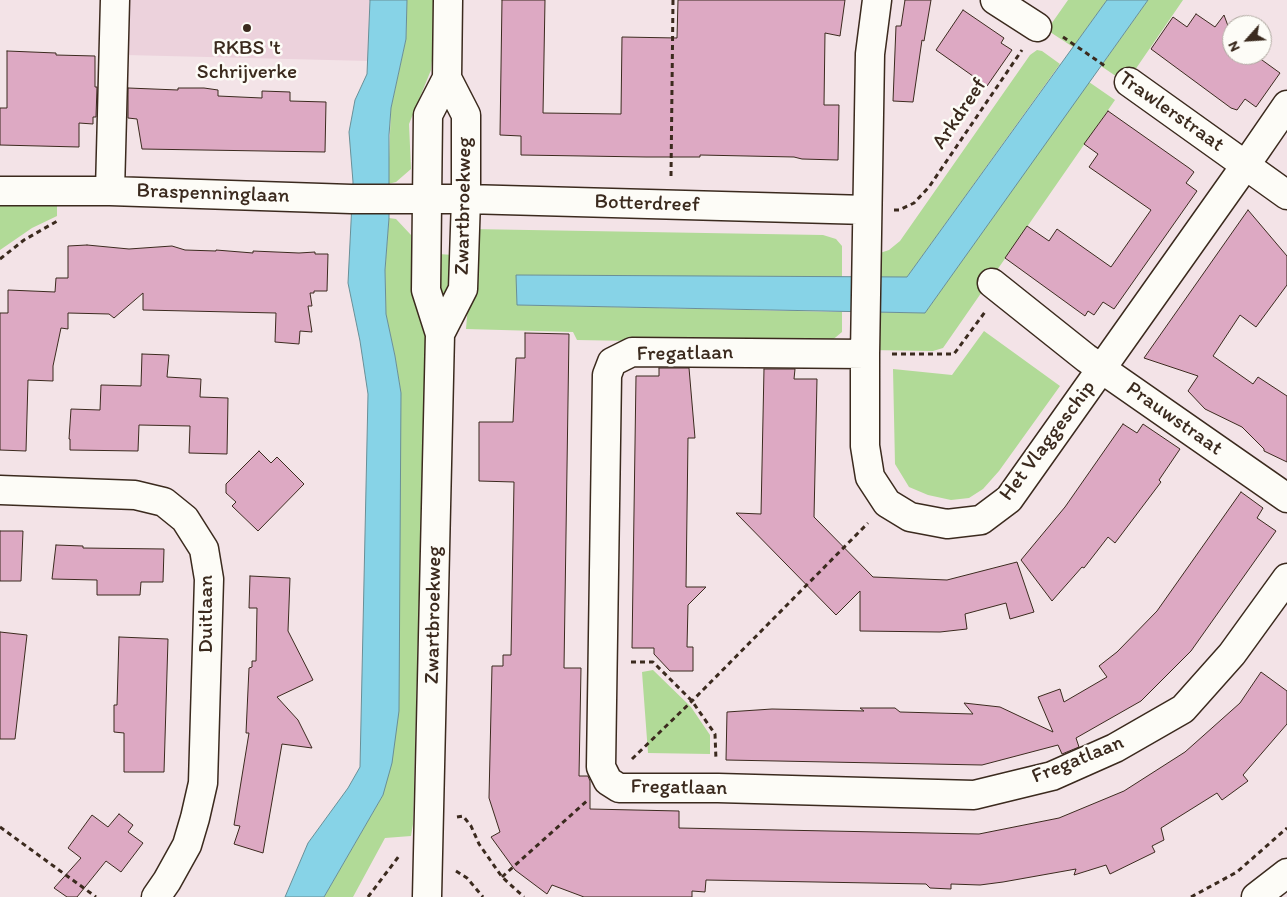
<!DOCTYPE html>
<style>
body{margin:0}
#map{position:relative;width:1287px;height:897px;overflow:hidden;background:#f3e3e7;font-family:Itim,sans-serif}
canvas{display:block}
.north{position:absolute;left:1222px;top:15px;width:50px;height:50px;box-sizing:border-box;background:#fdfcf7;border:1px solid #afa8a0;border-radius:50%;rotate:244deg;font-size:14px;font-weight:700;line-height:20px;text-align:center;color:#3b2a1e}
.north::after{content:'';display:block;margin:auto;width:18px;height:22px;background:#3b2a1e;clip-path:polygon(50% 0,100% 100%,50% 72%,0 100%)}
</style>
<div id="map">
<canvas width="1287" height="897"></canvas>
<div class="north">N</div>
</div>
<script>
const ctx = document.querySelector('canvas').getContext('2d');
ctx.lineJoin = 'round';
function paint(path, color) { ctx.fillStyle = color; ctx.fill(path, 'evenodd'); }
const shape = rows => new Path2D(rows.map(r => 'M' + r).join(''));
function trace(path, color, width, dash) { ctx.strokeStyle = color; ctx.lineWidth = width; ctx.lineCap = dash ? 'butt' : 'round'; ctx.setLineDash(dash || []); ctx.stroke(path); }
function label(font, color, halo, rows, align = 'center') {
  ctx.font = font + ' Itim,sans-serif'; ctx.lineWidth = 5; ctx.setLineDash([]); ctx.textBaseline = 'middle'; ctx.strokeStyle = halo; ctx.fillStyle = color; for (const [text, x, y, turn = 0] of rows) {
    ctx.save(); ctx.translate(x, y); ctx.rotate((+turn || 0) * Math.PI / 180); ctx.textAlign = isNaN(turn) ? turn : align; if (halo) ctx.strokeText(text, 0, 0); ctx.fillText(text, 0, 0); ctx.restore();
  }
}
const built = shape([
 [125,0,370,0,369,61,126,55]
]);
const green = shape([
 [407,0,435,0,434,42,431,70,409,124,411,169,396,182,388,184,391,108,406,39],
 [1068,0,1107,0,1073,47,1047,30],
 [1148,0,1183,0,1126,83,1101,66],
 [1037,50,1042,51,1060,64,907,277,869,277,868,257,889,250,900,241,1030,55],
 [1089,82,1115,100,943,348,933,351,869,350,869,312,925,313],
 [0,200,57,202,57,216,32,228,0,250],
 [389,218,396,219,411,235,411,253,415,264,426,339,413,824,411,836,385,838,353,897,324,897,383,795,401,393,395,356,386,314,385,270],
 [470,229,823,235,836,239,842,246,842,277,517,275,517,305,842,312,842,332,830,342,803,344,577,340,573,332,466,329,470,281],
 [438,254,454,255,454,270,439,318],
 [984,331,1060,386,999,471,983,489,969,498,951,500,928,495,909,487,895,464,893,369,952,375],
 [653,670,691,707,710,735,710,754,648,753,642,672]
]);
const water = shape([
 [370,0,407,0,406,39,391,108,389,135,389,218,385,270,386,314,395,356,401,393,399,711,392,763,383,795,324,897,285,897,308,843,348,788,360,767,368,394,360,341,348,283,353,182,349,132,355,100,367,74,370,0],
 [1107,0,1148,0,925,313,517,305,516,275,907,277,1107,0]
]);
const building = shape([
 [502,0,545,0,543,113,621,114,622,37,677,38,678,0,845,0,840,36,825,33,824,105,839,105,838,160,802,159,794,157,700,155,700,157,646,157,521,155,521,136,500,135,502,0],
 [905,0,931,0,924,41,922,40,913,102,893,101,896,26,901,26,905,0],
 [963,10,1004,38,1001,43,1012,50,987,86,936,50,963,10],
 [1196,14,1215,27,1224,15,1232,37,1232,55,1255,55,1280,73,1256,107,1245,99,1237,110,1231,108,1151,49,1173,17,1187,27,1196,14],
 [7,51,56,53,56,55,95,56,95,87,97,87,96,117,93,117,93,124,79,123,79,147,0,145,0,108,7,108,7,51],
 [128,88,178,90,178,88,204,88,218,90,218,96,262,98,262,91,290,92,290,101,326,102,325,152,142,149,137,119,128,118,128,88],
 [1108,111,1189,168,1194,172,1186,183,1197,191,1114,309,1103,302,1094,315,1088,311,1085,316,1005,258,1027,226,1049,241,1057,229,1111,267,1151,210,1089,167,1098,154,1084,144,1108,111],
 [1248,210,1287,256,1287,285,1256,327,1240,315,1213,356,1253,384,1258,377,1287,396,1287,462,1264,451,1264,449,1242,427,1205,409,1188,391,1198,376,1144,358,1248,210],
 [87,245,129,249,172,246,185,250,216,251,216,250,253,253,253,251,299,253,315,252,315,254,328,254,327,291,314,291,314,293,310,293,312,306,308,306,312,332,300,331,299,344,275,342,276,313,143,310,143,293,114,318,109,314,68,313,68,329,61,328,53,366,53,381,28,380,26,451,0,450,0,313,8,313,8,290,55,292,56,278,68,278,68,246,87,245],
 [525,333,569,334,564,668,581,668,579,776,588,776,590,781,590,809,679,811,679,828,979,834,1059,818,1124,791,1185,752,1240,703,1261,672,1287,691,1287,724,1243,775,1248,781,1222,800,1217,793,1161,828,1164,840,1152,846,1155,852,1110,874,1106,865,1074,875,1076,869,1003,882,980,885,951,884,951,889,930,888,926,884,706,880,705,892,692,891,692,897,584,897,552,885,547,894,515,870,491,837,500,832,489,798,492,666,503,666,503,655,511,655,514,482,479,481,479,422,513,422,516,358,525,358,525,333],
 [142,354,169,355,167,377,201,379,200,397,228,398,227,454,189,453,190,426,139,425,138,451,70,450,70,439,69,439,71,409,100,410,101,385,141,386,142,354],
 [659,368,689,368,695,438,688,438,686,587,706,587,688,605,687,647,693,647,693,671,670,671,654,654,654,648,632,648,636,376,659,376,659,368],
 [764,369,795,369,794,379,817,379,814,517,873,577,947,580,1017,562,1034,612,1010,619,1006,603,965,614,967,629,940,632,860,631,860,591,836,615,736,513,761,514,764,369],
 [1123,424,1137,433,1143,424,1180,449,1159,480,1161,482,1115,543,1108,537,1084,568,1082,567,1052,601,1021,560,1065,507,1123,424],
 [259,451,271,463,277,457,304,484,258,531,232,506,236,502,226,493,226,484,259,451],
 [1241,492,1263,508,1257,518,1276,531,1191,651,1141,701,1076,738,1079,747,1062,754,1058,745,982,765,726,760,727,712,772,709,864,711,860,708,895,708,900,712,973,714,964,703,1000,707,1053,732,1038,697,1060,689,1064,702,1107,677,1099,666,1117,652,1157,611,1241,492],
 [0,531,23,531,21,581,0,581,0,531],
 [56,545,83,546,83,548,164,549,163,582,141,582,140,595,97,595,97,580,52,579,56,545],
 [250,576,290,578,288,631,313,680,277,697,298,720,312,748,282,744,263,853,234,844,240,826,234,825,249,733,246,733,249,668,252,667,252,661,256,661,257,608,249,608,250,576],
 [0,632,27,635,15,739,0,739,0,632],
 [119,637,168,639,164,772,124,772,124,733,114,732,114,705,117,705,119,637],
 [119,814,133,825,128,832,143,843,121,872,106,861,77,897,67,897,54,888,81,858,68,848,92,815,108,827,119,814]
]);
const path = shape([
 [1063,37,1105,66],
 [671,176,673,0],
 [894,210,899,210,914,203,929,187,1022,50],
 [0,259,24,240,59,220],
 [892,354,954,354,985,312],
 [631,662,653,662,692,701,715,734,716,760],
 [632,759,692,701,868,523],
 [457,817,463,816,471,826,479,844,502,877,524,897],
 [0,827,96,897],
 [456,871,467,878,483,897],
 [502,877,589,799],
 [368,897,399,856],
 [1191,897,1237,872,1287,828]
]);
const minor = shape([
 [877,0,870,54,865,354,865,446,870,477,887,503,910,517,947,524,981,520,1009,499,1245,166,1287,105],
 [995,0,1037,27],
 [1129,82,1287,195],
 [0,191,110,191,351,199,466,199,867,210],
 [110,191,115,0],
 [992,283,1086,358,1287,498],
 [440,334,463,289,466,199,466,115,447,78],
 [865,354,632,352,612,362,607,375,601,767,608,781,619,788,718,788,974,795,1052,776,1115,748,1183,709,1232,654,1287,578],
 [0,490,135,495,164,502,185,519,204,549,209,579,203,783,195,818,187,845,167,881,156,897],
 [427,897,440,334,426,290,428,115,447,78,448,0],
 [1256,897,1287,873]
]);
const markers = [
 [247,28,5,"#3b2a1e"]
];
const poiNames = [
 ["RKBS 't",247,49],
 ["Schrijverke",247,73]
];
const streetNames = [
 ["Trawlerstraat",1171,112,35],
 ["Arkdreef",960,114,-56],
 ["Braspenninglaan",213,194,2],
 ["Botterdreef",647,204,2],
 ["Zwartbroekweg",464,206,-89],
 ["Fregatlaan",685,354,-1],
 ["Prauwstraat",1174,419,35],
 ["Het Vlaggeschip",1048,441,-53],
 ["Duitlaan",207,614,-90],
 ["Zwartbroekweg",434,615,-89],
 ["Fregatlaan",1078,760,-22],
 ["Fregatlaan",679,788,1]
];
paint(built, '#ecd2dc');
paint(green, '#b1da97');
paint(water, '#87d3e7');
trace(water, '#698f97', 1);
paint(building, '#dda9c3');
trace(building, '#3b2a1e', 1);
trace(minor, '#3b2a1e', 31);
trace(path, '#3b2a1e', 3, [5, 4]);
trace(minor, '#fdfcf7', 28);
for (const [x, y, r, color] of markers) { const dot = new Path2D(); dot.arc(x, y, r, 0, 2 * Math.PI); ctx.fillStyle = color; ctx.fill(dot); trace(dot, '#fdfcf7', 2); }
label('21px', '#3b2a1e', '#fdfcf7', poiNames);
label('21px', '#3b2a1e', '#fdfcf7', streetNames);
</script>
